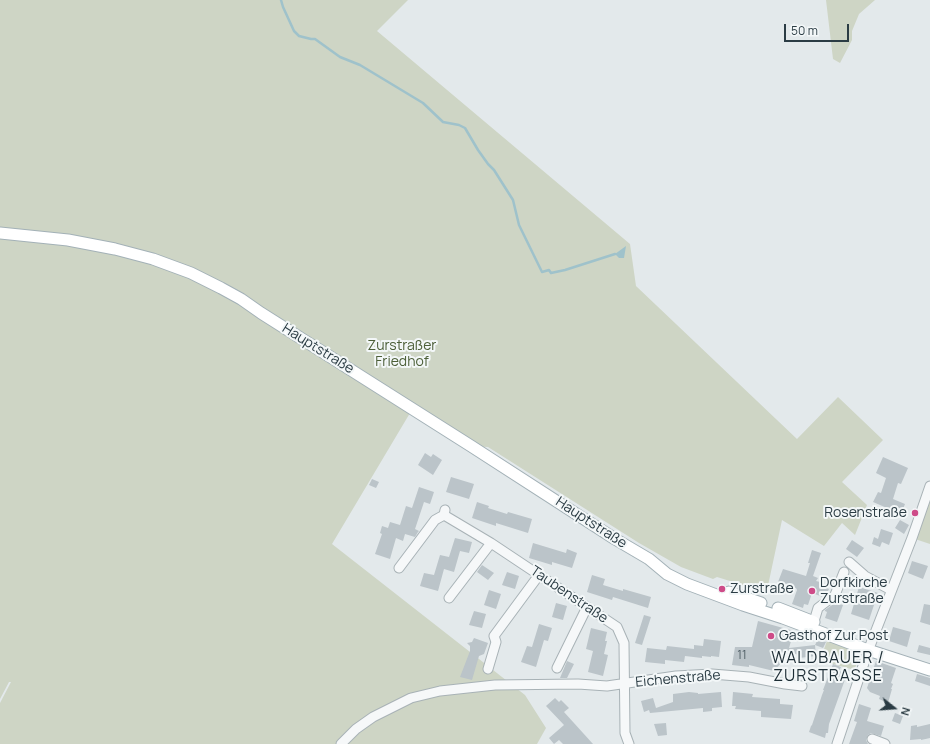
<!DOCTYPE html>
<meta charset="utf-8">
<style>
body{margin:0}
#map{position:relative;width:930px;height:744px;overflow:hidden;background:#e3e9eb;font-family:Manrope,sans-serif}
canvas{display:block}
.north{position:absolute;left:874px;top:688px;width:40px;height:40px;-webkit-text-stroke:3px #f3f7f8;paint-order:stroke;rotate:107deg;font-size:11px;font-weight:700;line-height:16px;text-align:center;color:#2b3c44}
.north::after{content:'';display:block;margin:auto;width:14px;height:18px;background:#2b3c44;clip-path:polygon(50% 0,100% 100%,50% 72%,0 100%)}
.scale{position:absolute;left:784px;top:24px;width:65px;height:18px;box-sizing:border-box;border:2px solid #2b3c44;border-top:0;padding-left:5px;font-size:12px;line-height:14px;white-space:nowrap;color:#2b3c44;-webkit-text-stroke:3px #f3f7f8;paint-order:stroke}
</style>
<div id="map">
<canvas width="930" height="744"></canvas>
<div class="north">N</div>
<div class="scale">50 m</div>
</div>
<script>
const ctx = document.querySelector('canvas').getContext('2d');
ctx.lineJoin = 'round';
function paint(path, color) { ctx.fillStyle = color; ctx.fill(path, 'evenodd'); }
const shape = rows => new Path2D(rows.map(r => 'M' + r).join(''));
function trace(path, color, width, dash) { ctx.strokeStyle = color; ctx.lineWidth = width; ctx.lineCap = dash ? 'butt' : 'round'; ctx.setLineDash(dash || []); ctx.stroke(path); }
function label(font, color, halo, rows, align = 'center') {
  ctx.font = font + ' Manrope,sans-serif'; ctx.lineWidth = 4; ctx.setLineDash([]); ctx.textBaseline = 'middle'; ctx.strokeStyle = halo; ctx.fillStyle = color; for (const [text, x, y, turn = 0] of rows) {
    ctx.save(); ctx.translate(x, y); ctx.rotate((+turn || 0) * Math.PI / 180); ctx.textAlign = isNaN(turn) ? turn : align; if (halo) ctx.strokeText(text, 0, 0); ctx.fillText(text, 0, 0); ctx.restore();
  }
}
const green = shape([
 [0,0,408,0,377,31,630,244,636,286,797,439,838,397,883,440,842,482,867,505,855,535,842,523,824,546,782,520,766,595,746,588,746,586,717,577,713,579,681,567,639,543,488,447,471,446,410,413,332,544,525,695,546,728,537,744,0,744,0,703,11,682,9,682,0,699],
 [826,0,875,0,859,14,852,31,852,40,840,63,833,59],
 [930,486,930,544,912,538],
 [827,641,848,647,855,651,858,661,854,670,820,660]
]);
const water = shape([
 [626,246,624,258,619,258,615,254]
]);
const stream = shape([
 [281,0,283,7,294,31,299,36,311,39,315,39,340,57,360,65,423,103,443,122,459,125,465,128,478,150,488,164,494,170,513,200,519,225,542,272,549,270,551,273,565,270,615,254]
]);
const building = shape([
 [425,453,431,457,433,454,442,460,433,475,418,465],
 [883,457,908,468,901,484,898,483,893,499,905,504,901,514,873,502,878,492,881,493,886,478,876,473],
 [451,477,474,484,469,499,446,492],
 [372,479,379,482,376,488,369,485],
 [419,487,434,492,430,504,424,502,415,529,419,531,418,532,415,537,405,534,403,541,396,538,390,559,375,554,382,534,380,533,382,526,388,528,390,522,400,525,406,506,412,508],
 [477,502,489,506,488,508,507,514,508,512,532,519,528,533,496,523,496,526,472,518],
 [900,520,909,525,904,534,895,528],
 [881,529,893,533,889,545,882,542,880,547,872,544,874,537,878,539],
 [455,538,472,542,469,553,460,551,454,572,444,569,438,591,420,586,424,573,434,575,440,555,449,557],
 [852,540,864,548,857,557,846,549],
 [533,543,566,553,567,549,577,553,572,568,552,562,552,565,529,558],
 [812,550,821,553,813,576,818,578,816,581,820,582,819,585,829,589,827,593,823,597,812,593,808,605,804,604,803,608,792,604,797,590,796,588,778,582,783,569,806,576,810,563,808,563],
 [912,561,928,566,923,579,908,573],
 [482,565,494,573,488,580,477,572],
 [507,572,519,576,515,589,502,585],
 [592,575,605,579,603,585,623,591,623,589,651,597,648,608,613,597,612,600,587,592],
 [859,587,878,593,869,620,851,614],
 [489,590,501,594,496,609,484,605],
 [556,603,567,606,563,620,552,617],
 [835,603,843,605,837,622,825,618,827,612,825,611,825,610],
 [924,604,930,605,930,625,920,622],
 [474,611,486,614,482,628,469,625],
 [644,615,651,617,642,645,635,643],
 [758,621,794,631,789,648,815,645,816,656,799,658,798,655,786,650,783,659,780,660,783,661,774,671,749,665,749,667,732,665,735,647,752,647],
 [539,624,552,628,548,641,544,640,536,667,521,662,527,646,532,647],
 [893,627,911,632,907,647,889,641],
 [591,628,607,632,605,641,607,641,604,654,608,655,603,676,588,672,593,651,586,649],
 [474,638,488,643,484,654,479,656,472,680,460,677,470,651,470,646,467,643,472,642],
 [704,639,721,641,719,657,711,656,711,657,702,656,702,658,685,656,684,662,665,660,665,664,645,662,647,648,666,650,667,646,694,649,694,645,703,646],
 [818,639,826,642,823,648,815,645],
 [919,645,930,648,930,655,917,652],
 [567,661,574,664,567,678,560,678],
 [876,661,896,668,891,683,893,684,891,689,892,689,888,703,879,699,880,696,870,692,867,688],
 [833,664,841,667,839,671,847,674,829,724,828,733,826,733,825,738,809,732,811,726,812,725,822,695,824,690,823,690],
 [917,674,930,678,930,686,915,681],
 [689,692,698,693,698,694,721,692,722,707,712,708,712,711,703,712,703,708,650,713,649,710,644,712,641,701,653,698,656,708,673,702,673,694],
 [733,692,753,694,752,697,780,699,780,704,793,705,791,719,761,717,761,711,735,709,736,706,732,706],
 [555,698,559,702,561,700,569,708,564,712,593,744,563,744,559,740,554,744,549,738,564,725,546,706],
 [859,704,871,708,867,721,884,726,881,736,871,733,868,735,866,740,868,744,849,744,857,722,854,721],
 [895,713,903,716,900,724,892,721],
 [666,723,667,735,658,736,654,724],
 [930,724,930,738,921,740,921,739,910,740,911,726,917,725,917,727]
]);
const minor = shape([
 [445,510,444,515,491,543,617,627,624,643,625,733,629,744],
 [849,562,865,576,891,590],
 [399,568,435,520,444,515],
 [449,598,491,543],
 [812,628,818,608,835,595,844,572],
 [557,668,587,607],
 [488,669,496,642,494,636,539,575],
 [872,739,885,744],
 [341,744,356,729,373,717,411,698,440,691,495,685,578,684,607,686,676,676,712,674,749,677,785,684,802,686],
 [837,744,868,651,912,538,930,486]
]);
const major = shape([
 [0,233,68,240,115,249,153,259,191,273,221,288,241,299,261,313,471,446,615,539,649,559,667,574,687,584,743,605,783,618,868,650,930,670],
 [729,592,761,603],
 [778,608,814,622]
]);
const markers = [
 [915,513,4,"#ce4b88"],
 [722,589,4,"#ce4b88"],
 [812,591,4,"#ce4b88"],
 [771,636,4,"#ce4b88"]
];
const numberNames = [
 ["11",742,656]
];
const parkNames = [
 ["Zurstraßer",402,346],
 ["Friedhof",402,362]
];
const streetNames = [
 ["Hauptstraße",318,349,32],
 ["Hauptstraße",591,523,33],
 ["Taubenstraße",569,595,34],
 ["Eichenstraße",678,679,-5]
];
const poiNames = [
 ["Rosenstraße",907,513,"right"],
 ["Dorfkirche",820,583],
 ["Zurstraße",820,599],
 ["Zurstraße",730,589],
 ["Gasthof Zur Post",779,636]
];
const quarterNames = [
 ["WALDBAUER /",828,659],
 ["ZURSTRASSE",828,677]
];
paint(green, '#ced5c5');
paint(water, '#9fc2cb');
trace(stream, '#9fc2cb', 2.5);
paint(building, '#bbc4c9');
trace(minor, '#a8b2b6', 11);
trace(major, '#a3b1b7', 13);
trace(minor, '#f6f8f9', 9);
trace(major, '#fff', 11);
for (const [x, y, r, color] of markers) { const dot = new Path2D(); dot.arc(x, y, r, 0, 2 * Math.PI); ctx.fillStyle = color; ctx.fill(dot); trace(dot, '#f3f7f8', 1.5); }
label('12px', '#4f5e65', null, numberNames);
label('14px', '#4c5f38', '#f3f7f8', parkNames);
label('14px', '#2b3c44', '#f3f7f8', streetNames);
label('14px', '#2b3c44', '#f3f7f8', poiNames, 'left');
ctx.letterSpacing = '1px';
label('16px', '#1d2d35', '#f3f7f8', quarterNames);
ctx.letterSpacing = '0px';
</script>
